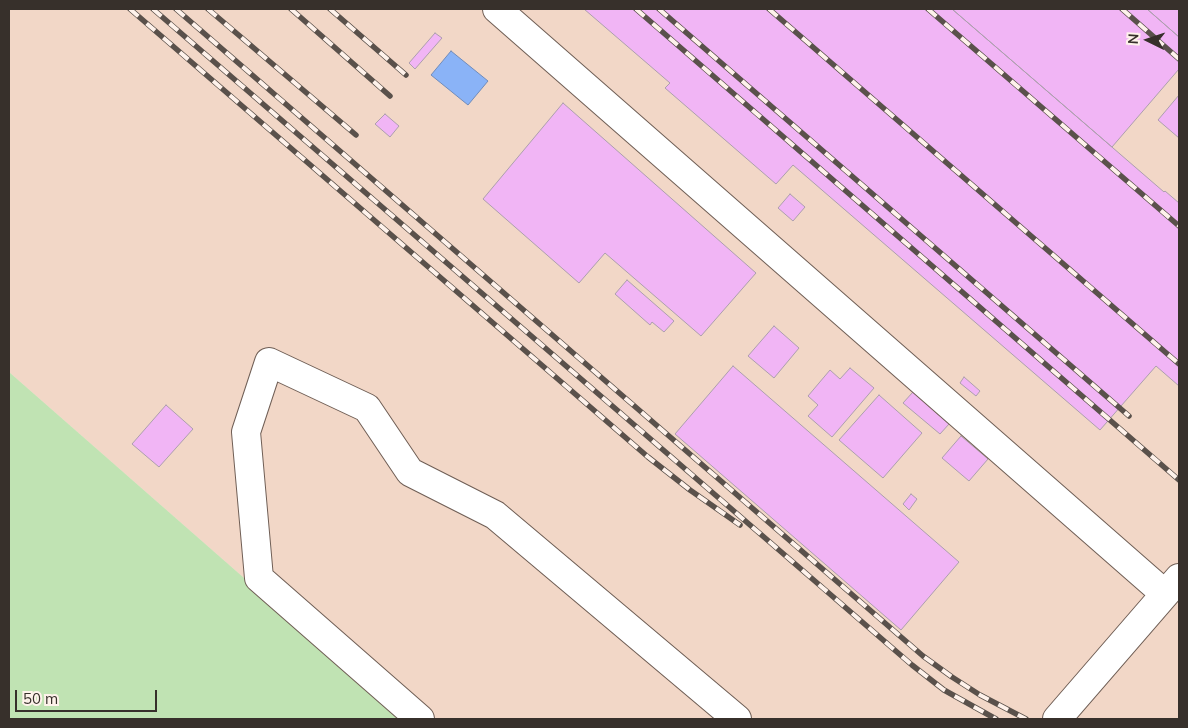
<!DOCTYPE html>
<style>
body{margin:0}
#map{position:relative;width:1188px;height:728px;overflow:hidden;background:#f6e3d7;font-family:Mulish,sans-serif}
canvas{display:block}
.frame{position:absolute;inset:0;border:10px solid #37302b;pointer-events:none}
.north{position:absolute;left:1123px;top:15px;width:50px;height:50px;-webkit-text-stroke:4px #fef2eb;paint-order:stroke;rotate:274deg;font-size:14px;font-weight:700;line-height:20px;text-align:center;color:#37302b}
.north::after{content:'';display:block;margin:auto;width:18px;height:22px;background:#37302b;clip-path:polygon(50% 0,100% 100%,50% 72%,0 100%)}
.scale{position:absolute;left:15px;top:690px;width:142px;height:22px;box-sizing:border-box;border:2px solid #37302b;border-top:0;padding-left:6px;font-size:15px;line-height:18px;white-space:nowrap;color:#37302b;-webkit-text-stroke:4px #fef2eb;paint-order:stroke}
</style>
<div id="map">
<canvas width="1188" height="728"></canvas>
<div class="frame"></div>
<div class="north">N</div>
<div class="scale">50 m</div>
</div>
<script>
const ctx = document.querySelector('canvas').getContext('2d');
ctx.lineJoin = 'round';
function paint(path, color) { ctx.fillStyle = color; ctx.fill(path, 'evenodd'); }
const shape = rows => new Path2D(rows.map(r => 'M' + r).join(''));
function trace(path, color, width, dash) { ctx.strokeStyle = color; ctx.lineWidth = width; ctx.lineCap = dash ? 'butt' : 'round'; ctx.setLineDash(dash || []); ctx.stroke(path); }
const built = shape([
 [9,9,1179,9,1179,719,405,719,9,372]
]);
const green = shape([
 [9,372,405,719,9,719]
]);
const water = shape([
 [451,51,488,81,468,105,431,75,451,51]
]);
const building = shape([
 [584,9,952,9,1164,192,1165,191,1179,203,1179,386,1156,366,1100,430,793,165,776,184,665,88,670,83,584,9],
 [952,9,1147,9,1179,37,1179,69,1112,147,952,9],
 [1147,9,1179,9,1179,37,1147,9],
 [435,33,442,38,415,69,409,63,435,33],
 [1179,95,1179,138,1158,120,1179,95],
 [563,103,756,273,701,336,605,253,579,283,483,199,563,103],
 [385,114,399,126,390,137,375,124,385,114],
 [790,194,805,207,793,221,778,208,790,194],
 [627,280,674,321,664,332,652,322,650,325,615,294,627,280],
 [774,326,799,348,774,378,748,356,774,326],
 [733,366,959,562,901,630,675,434,733,366],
 [850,368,874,388,832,437,808,416,818,405,808,396,830,370,840,379,850,368],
 [964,377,980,391,976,396,960,383,964,377],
 [913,392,949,424,940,434,903,403,913,392],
 [879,395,922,433,883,478,839,440,879,395],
 [166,405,193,429,159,467,132,444,166,405],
 [961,436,988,459,969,481,942,458,961,436],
 [911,494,917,499,909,510,903,504,911,494]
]);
const minor = shape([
 [497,9,1165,594],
 [420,719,259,578,246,432,269,362,367,408,410,472,495,515,737,719],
 [1057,719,1179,578]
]);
const rail = shape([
 [130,9,648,457,690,490,740,525],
 [153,9,912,665,944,690,996,719],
 [176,9,923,656,952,677,980,695,1026,719],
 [208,9,356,135],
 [291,9,390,96],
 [330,9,406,75],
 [636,9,1179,480],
 [659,9,1129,416],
 [769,9,1179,364],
 [928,9,1179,226],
 [1122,9,1179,59]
]);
paint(built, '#f2d7c7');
paint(green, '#c0e3b3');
paint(water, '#8ab3f7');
trace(water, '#718cba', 1);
paint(building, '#f1b5f5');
trace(building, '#ad9fae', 1);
trace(minor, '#6f5e55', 30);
trace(minor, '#fff', 28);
trace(rail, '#5a514b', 5.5);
trace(rail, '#fef2eb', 4, [11]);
</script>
